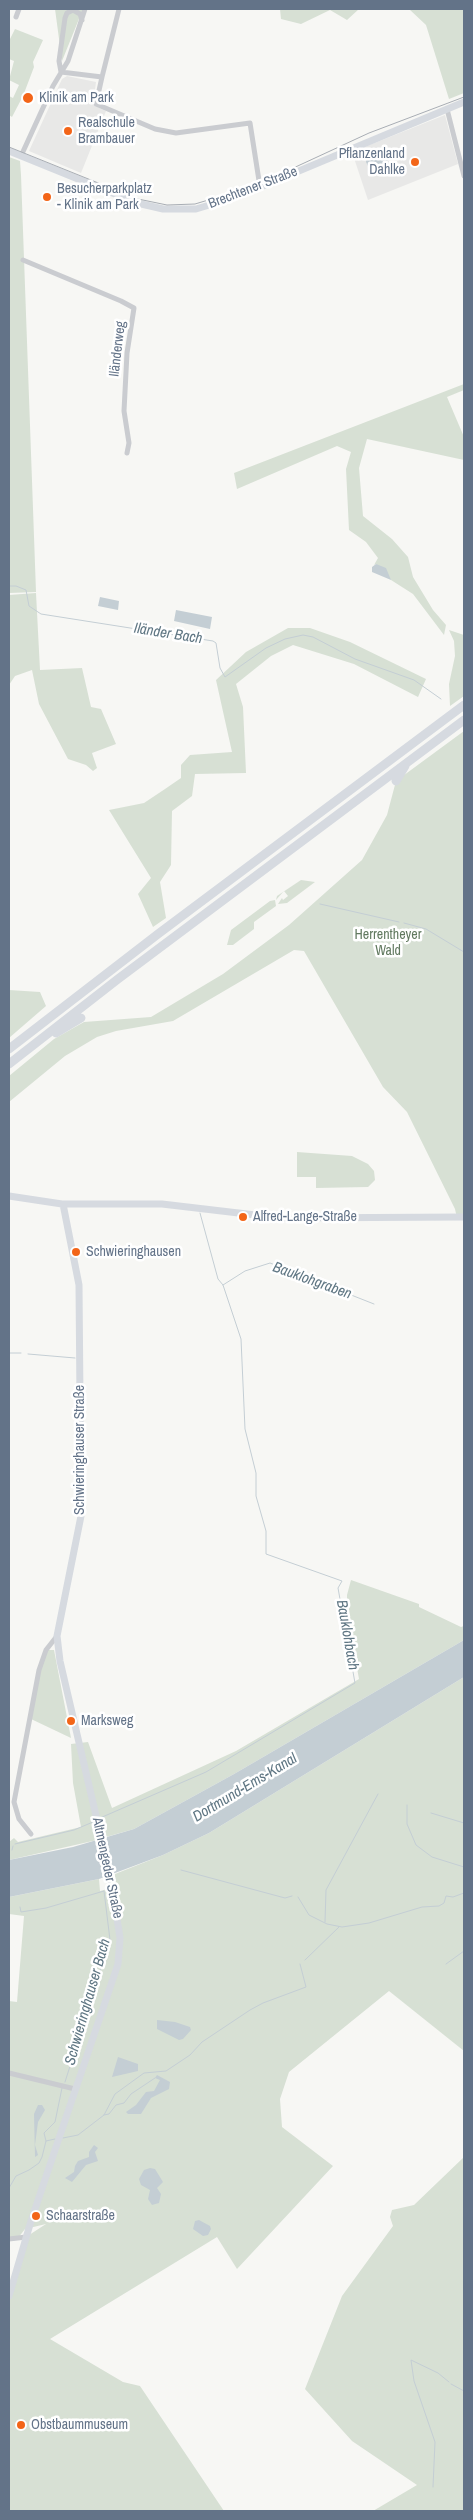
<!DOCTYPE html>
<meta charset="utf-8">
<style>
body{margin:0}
#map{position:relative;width:473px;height:2520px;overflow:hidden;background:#f7f7f4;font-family:"Archivo Narrow",sans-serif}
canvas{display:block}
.frame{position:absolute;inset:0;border:10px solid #637388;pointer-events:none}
</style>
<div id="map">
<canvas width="473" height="2520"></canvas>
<div class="frame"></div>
</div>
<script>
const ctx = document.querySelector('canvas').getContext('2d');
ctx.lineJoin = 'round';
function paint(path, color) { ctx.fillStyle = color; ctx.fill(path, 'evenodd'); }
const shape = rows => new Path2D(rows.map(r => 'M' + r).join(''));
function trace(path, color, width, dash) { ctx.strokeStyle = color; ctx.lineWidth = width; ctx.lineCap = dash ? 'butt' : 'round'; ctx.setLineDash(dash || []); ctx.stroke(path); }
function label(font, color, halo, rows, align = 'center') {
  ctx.font = font + ' "Archivo Narrow",sans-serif'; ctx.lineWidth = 5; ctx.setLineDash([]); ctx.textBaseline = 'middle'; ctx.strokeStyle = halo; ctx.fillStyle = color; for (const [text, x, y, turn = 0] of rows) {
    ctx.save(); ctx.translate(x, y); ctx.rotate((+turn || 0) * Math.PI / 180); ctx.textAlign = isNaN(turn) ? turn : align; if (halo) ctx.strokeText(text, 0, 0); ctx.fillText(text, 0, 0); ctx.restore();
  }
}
const built = shape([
 [67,76,96,82,93,105,106,111,81,173,29,151,62,79],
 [445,115,458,164,368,200,352,152]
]);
const green = shape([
 [55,9,83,9,62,61],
 [280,9,359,9,347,20,330,10,301,24,281,19],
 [409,9,464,9,464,93,449,99,426,25],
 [15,29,43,40,33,62,34,67,23,96,12,117,9,115,9,96,13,98,19,85,9,80,14,61,9,59,9,41],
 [9,157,20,161,21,175,36,592,9,593],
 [464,384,464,390,447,397,464,437,464,460,367,439,359,468,363,516,392,539,408,557,413,577,433,610,446,625,444,635,413,594,391,580,376,564,374,565,378,558,366,542,349,530,346,469,351,452,337,446,237,489,234,473],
 [36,593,40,670,82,668,91,707,101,709,116,744,92,753,97,768,93,771,86,765,68,759,39,704,32,670,15,676,9,685,9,595],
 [288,628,310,628,350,642,426,679,418,697,354,664,293,645,271,656,236,684,243,707,246,773,195,774,192,796,172,811,171,865,160,882,166,918,153,927,138,894,151,878,109,810,144,803,165,789,181,778,181,765,190,755,232,752,216,680,246,652],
 [449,630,464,635,464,696,450,706,449,684,455,656,454,641],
 [464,731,464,1217,457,1218,455,1209,407,1112,383,1087,304,951,294,950,173,1021,116,1031,97,1037,65,1056,9,1102,9,1076,54,1039,84,1022,151,1017,223,974,289,925,362,860,387,815,396,781],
 [301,880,315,882,287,903,278,904,282,898,283,900,288,896,284,891,276,900,277,896],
 [270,901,275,900,276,906,254,922,254,929,233,945,227,945,231,930],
 [9,990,40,992,46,1006,9,1038],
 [297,1152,352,1156,368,1164,374,1171,375,1180,368,1187,316,1188,316,1177,297,1177],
 [351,1580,419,1604,419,1607,461,1627,464,1626,464,1640,234,1774,134,1829,106,1837,102,1824,94,1826,97,1840,9,1860,9,1842,14,1838,18,1842,81,1827,73,1783,71,1744,88,1742,112,1808,236,1751,359,1679,347,1613,347,1595],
 [46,1650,54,1650,71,1738,31,1719,39,1670],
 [464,1677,464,2051,389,1991,289,2072,280,2099,282,2127,333,2166,237,2269,217,2237,50,2339,123,2382,140,2386,224,2511,9,2511,9,2296,26,2237,46,2224,25,2229,18,2238,9,2239,9,2001,17,2002,24,1916,9,1914,9,1897,99,1879,100,1891,115,1887,115,1874,163,1855,209,1833],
 [464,2157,464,2511,373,2511,417,2485,352,2441,305,2389,342,2296,393,2226,390,2217,392,2210,414,2205]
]);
const water = shape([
 [384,155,389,163,386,170,376,172,369,168,366,162,367,156],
 [376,564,386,568,391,580,372,572,372,567],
 [100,597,119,601,118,610,98,606],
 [176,610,212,617,210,629,174,621],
 [464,1640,464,1677,209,1833,163,1855,99,1879,9,1897,9,1860,73,1847,134,1829,234,1774],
 [157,2020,175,2022,190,2027,191,2030,183,2039,179,2040,157,2029],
 [118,2057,138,2064,138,2071,112,2077],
 [157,2075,170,2082,169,2089,151,2098,141,2114,128,2114,126,2112,136,2105,146,2092,154,2091,160,2080,155,2078],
 [38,2105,42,2105,45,2110,38,2122,35,2145,38,2155,35,2157,34,2114],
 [94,2145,98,2148,95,2152,98,2161,86,2165,72,2182,65,2178,74,2172,75,2166,78,2161,89,2157,89,2152],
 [150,2168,155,2169,163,2182,157,2188,161,2194,159,2203,152,2205,148,2199,150,2190,141,2185,139,2179,144,2170],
 [199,2220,210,2226,211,2229,208,2235,203,2236,193,2229,195,2221]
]);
const stream = shape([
 [9,586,16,586,26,590,29,606,41,614,213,641,216,643,220,668,225,677,266,648,285,639,303,635,313,637,355,659,414,680,441,699],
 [320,904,399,922],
 [404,923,426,929,464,952],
 [223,1285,245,1271,270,1263,374,1304],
 [9,1353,21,1353],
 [28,1354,75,1358],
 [407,1805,407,1824,416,1845,432,1857,464,1867],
 [431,1813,464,1823],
 [100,1818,206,1772,355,1683,338,1588,342,1581,266,1554,266,1531,256,1496,256,1473,245,1429,241,1339,223,1285,218,1279,200,1213],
 [15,1844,74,1830,93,1822],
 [12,1850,13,1846],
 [181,1870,285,1898,292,1896],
 [298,1897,309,1915,327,1924,342,1927,369,1923,422,1907,439,1906,444,1903,446,1896,453,1897,464,1893],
 [20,1907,21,1912,46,1908,104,1891,110,1940,65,2082],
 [325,1922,326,1890,378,1794],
 [305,1960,339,1927],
 [446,1964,464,1951],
 [104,2115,109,2114,116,2105,124,2103,131,2094,155,2078],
 [63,2138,78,2135,104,2115,115,2094,144,2073,166,2071,190,2055,202,2042,250,2010,263,2003,306,1987,300,1964],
 [46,2141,55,2139],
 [9,2188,16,2176,29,2170,39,2163,42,2157,46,2141,44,2133,55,2122,62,2088],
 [451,2384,464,2391],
 [433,2487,435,2442,414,2381,411,2360,438,2373,449,2382]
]);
const street = shape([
 [16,17,19,9],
 [61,72,102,77,119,9],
 [61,72,59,61,65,18,67,13,73,10,80,14,82,20],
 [102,77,96,104,155,129,176,133,250,123,260,187],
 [447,109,464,176],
 [21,156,53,86,68,61,85,9],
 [23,260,121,301,134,308,127,353,124,411,129,443,127,453],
 [31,1834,19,1819,14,1802,39,1670,46,1650,57,1636],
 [9,2073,75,2089],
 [9,2239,26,2237]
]);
const secondary = shape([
 [9,151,137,203,163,209,196,209,239,196,464,102],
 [9,1196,62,1204,162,1204,281,1218,464,1217],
 [9,2296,31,2221,118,1964,120,1938,111,1880,60,1661,57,1636,81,1516,79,1285,63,1204]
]);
const highway = shape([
 [396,781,405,766],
 [56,1033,81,1018],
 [9,1049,158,934,464,705],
 [9,1064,118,979,464,720]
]);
const tram = shape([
 [9,147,138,199,167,205,195,204,238,191,289,170,369,133,464,97]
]);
const markers = [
 [28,98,6,"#f36518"],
 [68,131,5,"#f36518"],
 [415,162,5,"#f36518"],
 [47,197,5,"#f36518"],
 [243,1217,5,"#f36518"],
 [76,1252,5,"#f36518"],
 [71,1721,5,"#f36518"],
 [36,2216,5,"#f36518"],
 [21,2425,5,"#f36518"]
];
const poiNames = [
 ["Klinik am Park",39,98],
 ["Realschule",78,123],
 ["Brambauer",78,139],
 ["Pflanzenland",405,154,"right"],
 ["Dahlke",405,170,"right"],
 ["Besucherparkplatz",57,189],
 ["- Klinik am Park",57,205],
 ["Alfred-Lange-Straße",253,1217],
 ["Schwieringhausen",86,1252],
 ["Marksweg",81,1721],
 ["Schaarstraße",46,2216],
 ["Obstbaummuseum",31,2425]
];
const streetNames = [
 ["Brechtener Straße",253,188,-21],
 ["Iländerweg",118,349,-83],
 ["Schwieringhauser Straße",80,1450,-90],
 ["Altmengeder Straße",107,1868,78]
];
const parkNames = [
 ["Herrentheyer",388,935],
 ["Wald",388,951]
];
const waterNames = [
 ["Iländer Bach",168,634,9],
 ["Bauklohgraben",312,1281,20],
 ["Bauklohbach",347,1635,80],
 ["Dortmund-Ems-Kanal",245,1788,-31],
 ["Schwieringhauser Bach",88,2002,-74]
];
paint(built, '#e8e8e7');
paint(green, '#d7e0d4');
paint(water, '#c4ced4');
trace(stream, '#c4ced4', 1);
trace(street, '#caccd0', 5);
trace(secondary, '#d6dae0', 7);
trace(highway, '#d6dae0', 9);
trace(tram, '#a8adb4', 1);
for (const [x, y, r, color] of markers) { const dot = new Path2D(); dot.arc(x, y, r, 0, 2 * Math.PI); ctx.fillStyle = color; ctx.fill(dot); trace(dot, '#fff', 2); }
label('14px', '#637388', '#fff', poiNames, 'left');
label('14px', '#637388', '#fff', streetNames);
label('14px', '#61795f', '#fff', parkNames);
label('italic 15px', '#5f7683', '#fff', waterNames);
</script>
